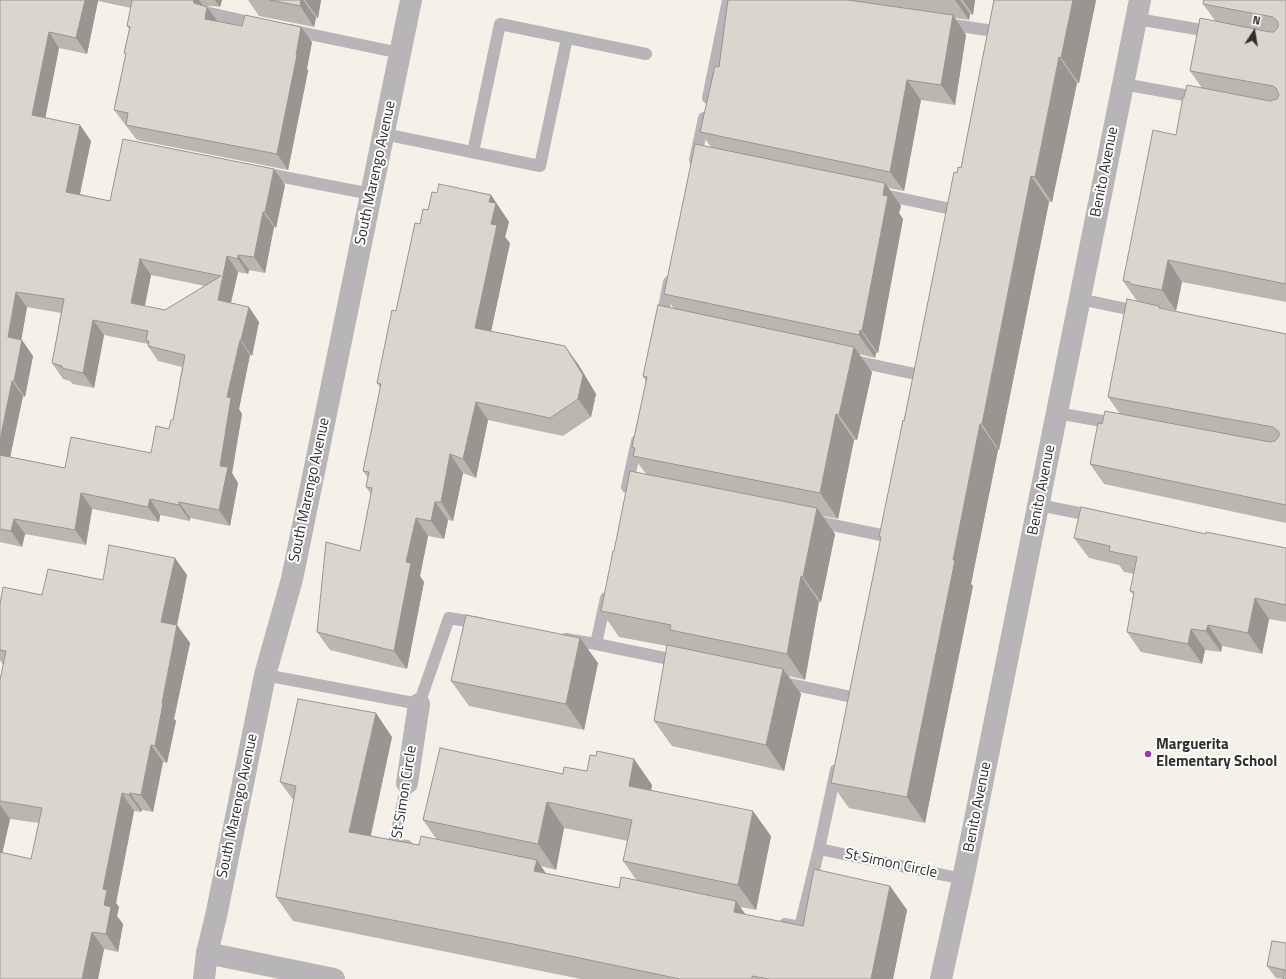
<!DOCTYPE html>
<style>
body{margin:0}
#map{position:relative;width:1286px;height:979px;overflow:hidden;background:#f5f0e8;font-family:"Titillium Web",sans-serif}
canvas{display:block}
.north{position:absolute;left:1234px;top:12px;width:40px;height:40px;-webkit-text-stroke:3px #fff;paint-order:stroke;rotate:12deg;font-size:11px;font-weight:700;line-height:16px;text-align:center;color:#302f2c}
.north::after{content:'';display:block;margin:auto;width:14px;height:18px;background:#302f2c;clip-path:polygon(50% 0,100% 100%,50% 72%,0 100%)}
</style>
<div id="map">
<canvas width="1286" height="979"></canvas>
<div class="north">N</div>
</div>
<script>
const ctx = document.querySelector('canvas').getContext('2d');
ctx.lineJoin = 'round';
const shape = rows => new Path2D(rows.map(r => 'M' + r).join(''));
function trace(path, color, width, dash) { ctx.strokeStyle = color; ctx.lineWidth = width; ctx.lineCap = dash ? 'butt' : 'round'; ctx.setLineDash(dash || []); ctx.stroke(path); }
function paint(path, color) { ctx.fillStyle = color; ctx.fill(path, 'evenodd'); }
function label(font, color, halo, rows, align = 'center') {
  ctx.font = font + ' "Titillium Web",sans-serif'; ctx.lineWidth = 4; ctx.setLineDash([]); ctx.textBaseline = 'middle'; ctx.strokeStyle = halo; ctx.fillStyle = color; for (const [text, x, y, turn = 0] of rows) {
    ctx.save(); ctx.translate(x, y); ctx.rotate((+turn || 0) * Math.PI / 180); ctx.textAlign = isNaN(turn) ? turn : align; if (halo) ctx.strokeText(text, 0, 0); ctx.fillText(text, 0, 0); ctx.restore();
  }
}
const service = shape([
 [210,13,258,24],
 [1137,19,1214,32],
 [946,24,994,31],
 [290,30,400,53],
 [1123,84,1201,98],
 [708,98,728,0],
 [384,134,540,166,567,38],
 [473,152,500,24,646,54],
 [695,160,704,118],
 [263,173,371,194],
 [880,194,956,210],
 [1080,299,1141,312],
 [661,323,669,282],
 [850,360,920,375],
 [1057,413,1119,424],
 [627,487,637,441],
 [1039,505,1094,516],
 [813,521,886,536],
 [566,639,596,644,606,598],
 [596,644,679,661],
 [265,675,419,704,449,618,479,623],
 [780,682,852,697],
 [407,846,394,844,407,783],
 [819,849,963,879],
 [785,924,800,927,819,849,836,770]
]);
const minor = shape([
 [407,783,419,704],
 [207,953,334,979],
 [941,979,963,879,1140,0]
]);
const tertiary = shape([
 [204,979,207,953,216,916,265,675,292,579,411,0]
]);
const wall = shape([
 [0,0,222,0,220,7,211,6,207,7,217,21,312,42,307,68,308,71,288,170,137,140,114,110,126,55,124,53,129,29,127,26,131,8,98,1,87,54,59,48,45,118,80,125,91,141,80,194,110,201,285,185,276,228,274,227,265,273,249,270,248,274,238,272,231,303,259,322,252,356,250,355,239,409,242,414,232,473,238,483,230,526,190,518,190,521,160,515,159,522,92,509,86,545,25,534,22,547,0,542],
 [151,275,205,286,165,310,145,306],
 [27,307,61,313,52,363,63,379,70,381,73,384,94,388,104,335,148,344,148,346,158,361,182,367,173,420,169,429,151,453,65,468,10,457,23,396,25,397,33,356,21,340],
 [248,0,321,0,318,18,316,18,314,27,259,16],
 [728,0,975,0,973,15,970,14,969,20,955,18,966,35,955,105,921,100,904,191,888,188,901,206,899,213,903,219,878,353,876,353,875,358,859,354,872,372,857,440,854,440,838,519,823,516,835,534,821,602,819,602,805,680,789,676,801,694,784,771,672,746,654,721,667,646,619,637,601,611,614,551,646,474,633,456,635,451,632,447,646,382,643,376,674,309,664,294,711,147,700,132,719,67],
 [994,0,1096,0,1079,83,1077,83,1052,202,1049,202,999,450,998,450,971,584,973,586,925,823,849,808,831,783,881,539,879,537,957,173,961,168],
 [1286,0,1286,302,1182,282,1176,311,1161,308,1161,309,1286,334,1286,523,1104,484,1090,464,1102,424,1120,414,1108,397,1137,301,1123,281,1176,135,1184,97,1202,88,1190,71,1216,22,1203,4],
 [437,193,491,195,509,222,505,237,510,243,491,331,578,364,596,394,591,417,563,436,488,420,476,478,463,473,453,521,448,520,444,539,428,536,420,576,424,582,407,669,330,650,317,632,360,551,371,494,366,487,368,478,363,471,380,388,377,383,396,311,420,224],
 [1206,534,1286,548,1286,622,1269,619,1262,654,1222,646,1221,652,1205,650,1202,664,1141,652,1127,632,1134,595,1130,591,1134,574,1124,572,1119,565,1089,558,1074,538],
 [187,575,177,625,190,643,174,719,176,721,167,763,163,762,153,812,142,810,141,812,134,811,116,903,119,907,117,916,123,924,118,952,104,949,98,979,0,979,0,680,3,665,0,660,0,604,42,595,103,580],
 [10,819,39,823,31,859,2,853],
 [598,663,584,730,469,706,451,681],
 [392,737,371,836,419,845,437,840,423,820,563,774,587,771,596,756,634,759,652,785,651,790,771,836,756,910,740,907,745,915,803,926,890,886,907,910,893,979,581,979,293,921,276,897,294,801,280,782],
 [564,828,628,841,623,861,637,881,619,888,546,874,541,866,556,870],
 [1286,943,1286,979,1276,978,1267,966]
]);
const shadedWall = shape([
 [85,0,98,0,98,1,87,54,76,38],
 [193,0,199,0,205,8,207,7,218,22,205,19,194,3],
 [215,0,222,0,220,7],
 [301,0,303,0,316,18,314,27,300,6],
 [305,0,321,0,318,18],
 [955,0,960,0,970,14,969,20],
 [963,0,975,0,973,15],
 [1073,0,1096,0,1079,83,1061,58],
 [953,15,966,35,955,105,941,85],
 [301,27,312,42,307,68,308,71,288,170,277,154],
 [49,32,59,48,43,130,32,115],
 [1059,57,1077,83,1052,202,1035,177],
 [907,80,921,100,904,191,890,172],
 [80,125,91,141,77,207,66,192],
 [274,169,285,185,276,228,265,212],
 [1031,176,1049,202,999,450,982,424],
 [885,183,901,206,899,213,903,219,878,353,862,331],
 [491,195,509,222,505,237,510,243,488,346,475,328,489,202],
 [263,212,274,227,265,273,254,257],
 [238,255,249,270,248,274,238,259],
 [227,256,238,272,228,315,218,300],
 [140,259,151,275,142,319,131,303],
 [1168,260,1182,282,1176,311,1162,290],
 [16,292,27,307,19,353,8,337],
 [249,307,259,322,252,356,241,340],
 [93,320,104,335,94,388,83,373],
 [860,330,876,353,875,358,859,335],
 [22,340,33,356,25,397,14,381],
 [240,340,250,355,239,409,242,414,232,473,238,483,230,526,219,510,220,466,227,397],
 [565,346,578,364,596,394,591,417,578,399],
 [854,347,872,372,857,440,839,415],
 [12,381,23,396,8,467,0,458,0,440],
 [476,402,488,420,476,478,463,459],
 [836,414,854,440,838,519,820,493],
 [980,424,998,450,971,584,973,586,925,823,907,797,953,560],
 [450,454,463,473,453,521,441,502],
 [81,493,92,509,86,545,75,530],
 [150,499,160,515,159,522,148,507],
 [179,502,190,518,190,521,179,505],
 [435,502,448,520,444,539,431,521],
 [817,508,835,534,821,602,803,577],
 [416,518,428,536,420,576,424,582,407,669,394,651,406,562],
 [14,519,25,534,22,547,11,531],
 [175,558,187,575,174,640,161,622],
 [801,576,819,602,805,680,787,654],
 [1255,598,1269,619,1262,654,1248,633],
 [177,625,190,643,174,719,176,721,167,763,155,746,162,703],
 [1208,625,1222,646,1221,652,1206,631],
 [1191,629,1205,650,1202,664,1188,644],
 [580,638,598,663,584,730,566,704],
 [783,669,801,694,784,771,766,745],
 [376,713,392,737,366,856,349,832],
 [151,745,163,762,153,812,141,795],
 [634,759,652,785,647,811,629,786],
 [122,793,134,811,116,903,119,907,117,916,123,924,118,952,106,934,103,889],
 [130,793,142,810,141,812,129,795],
 [547,802,564,828,556,870,538,844],
 [0,805,10,819,0,864],
 [753,811,771,836,756,910,738,885],
 [537,860,553,884,534,871],
 [890,886,907,910,893,979,871,979],
 [736,901,753,925,734,912],
 [92,932,104,949,98,979,82,979]
]);
const building = shape([
 [0,0,85,0,76,38,49,32,32,115,80,125,66,192,110,201,123,139,274,169,265,212,263,212,254,257,238,255,238,259,227,256,218,300,249,307,241,340,240,340,227,397,231,398,220,466,228,467,219,510,179,502,179,505,150,499,148,507,81,493,75,530,14,519,11,531,0,529,0,455,65,468,71,437,151,453,156,426,169,429,171,420,173,420,185,355,148,346,149,341,146,340,148,331,93,320,83,373,62,368,62,366,52,363,64,299,16,292,8,337,22,340,14,381,12,381,0,440,0,0],
 [140,259,221,276,165,310,131,303,140,259],
 [132,0,193,0,194,3,207,7,205,19,242,26,245,15,301,27,296,55,297,55,277,154,126,125,128,113,114,110,126,53,124,53,130,27,127,26,132,0],
 [270,0,301,0,300,6,270,0],
 [728,0,848,0,953,15,941,85,907,80,890,172,700,132,715,66,719,67,728,0],
 [994,0,1073,0,1061,58,1059,57,1035,177,1031,176,982,424,980,424,953,560,955,560,907,797,831,783,881,537,879,537,903,420,904,421,954,172,957,173,958,167,961,168,994,0],
 [1204,0,1286,0,1286,284,1168,260,1162,290,1130,284,1130,282,1123,281,1153,130,1176,135,1183,97,1184,97,1187,85,1270,101,1277,99,1279,95,1276,88,1273,86,1190,71,1200,18,1270,32,1274,32,1278,27,1278,22,1273,17,1203,4,1204,0],
 [695,144,885,183,883,195,888,196,862,331,860,330,859,335,664,294,695,144],
 [439,184,491,195,489,202,496,203,491,224,497,225,475,328,565,346,583,375,578,399,550,418,476,402,463,459,450,454,441,502,435,502,431,521,416,518,406,562,411,563,394,651,317,632,326,542,360,551,372,488,366,487,369,472,363,471,381,384,377,383,392,310,396,311,415,223,420,224,423,209,428,210,432,192,437,193,439,184],
 [1127,299,1159,306,1159,308,1286,334,1286,505,1090,464,1098,423,1102,424,1105,411,1270,442,1275,441,1279,436,1279,432,1273,427,1108,397,1127,299],
 [658,305,854,347,839,415,836,414,820,493,633,456,635,448,632,447,647,377,643,376,658,305],
 [630,471,817,508,803,577,801,576,787,654,670,630,671,625,601,611,613,551,614,551,630,471],
 [1081,507,1206,534,1206,532,1286,548,1286,605,1255,598,1248,633,1208,625,1206,631,1191,629,1188,644,1127,632,1134,592,1130,591,1137,557,1109,551,1110,546,1074,538,1081,507],
 [109,545,175,558,161,622,177,625,162,703,163,703,155,746,151,745,141,795,130,793,129,795,122,793,103,889,107,890,104,905,111,907,106,934,92,932,82,979,0,979,0,852,31,859,42,808,0,801,0,680,6,651,0,650,0,604,3,587,42,595,48,569,103,580,109,545],
 [466,615,580,638,566,704,451,681,466,615],
 [667,645,783,669,766,745,654,721,667,645],
 [298,699,376,713,349,832,419,845,421,836,537,860,534,871,619,888,621,877,736,901,734,912,803,926,814,869,890,886,871,979,769,979,752,976,752,979,680,979,513,944,276,897,296,786,280,782,298,699],
 [440,748,563,774,564,767,587,771,590,755,596,756,597,751,634,759,629,786,753,811,738,885,623,861,632,820,547,802,538,844,423,820,440,748],
 [1272,941,1286,943,1286,979,1283,979,1285,970,1267,966,1272,941]
]);
const markers = [
 [1148,754,4,"#913eac"]
];
const streetNames = [
 ["Benito Avenue",1105,172,-79],
 ["South Marengo Avenue",376,173,-78],
 ["South Marengo Avenue",310,490,-78],
 ["Benito Avenue",1042,490,-79],
 ["St Simon Circle",405,792,-81],
 ["South Marengo Avenue",238,806,-78],
 ["Benito Avenue",978,807,-79],
 ["St Simon Circle",891,864,12]
];
const poiNames = [
 ["Marguerita",1156,745],
 ["Elementary School",1156,762]
];
trace(service, '#b7b5b8', 12);
trace(minor, '#b7b5b8', 22);
trace(tertiary, '#b7b5b8', 22);
paint(wall, '#bbb7b0');
paint(shadedWall, '#999590');
paint(building, '#dad5cd');
trace(building, '#999590', 1);
for (const [x, y, r, color] of markers) { const dot = new Path2D(); dot.arc(x, y, r, 0, 2 * Math.PI); ctx.fillStyle = color; ctx.fill(dot); trace(dot, '#fff', 1.5); }
label('15px', '#302f2c', '#fff', streetNames);
label('bold 15px', '#302f2c', '#fff', poiNames, 'left');
</script>
